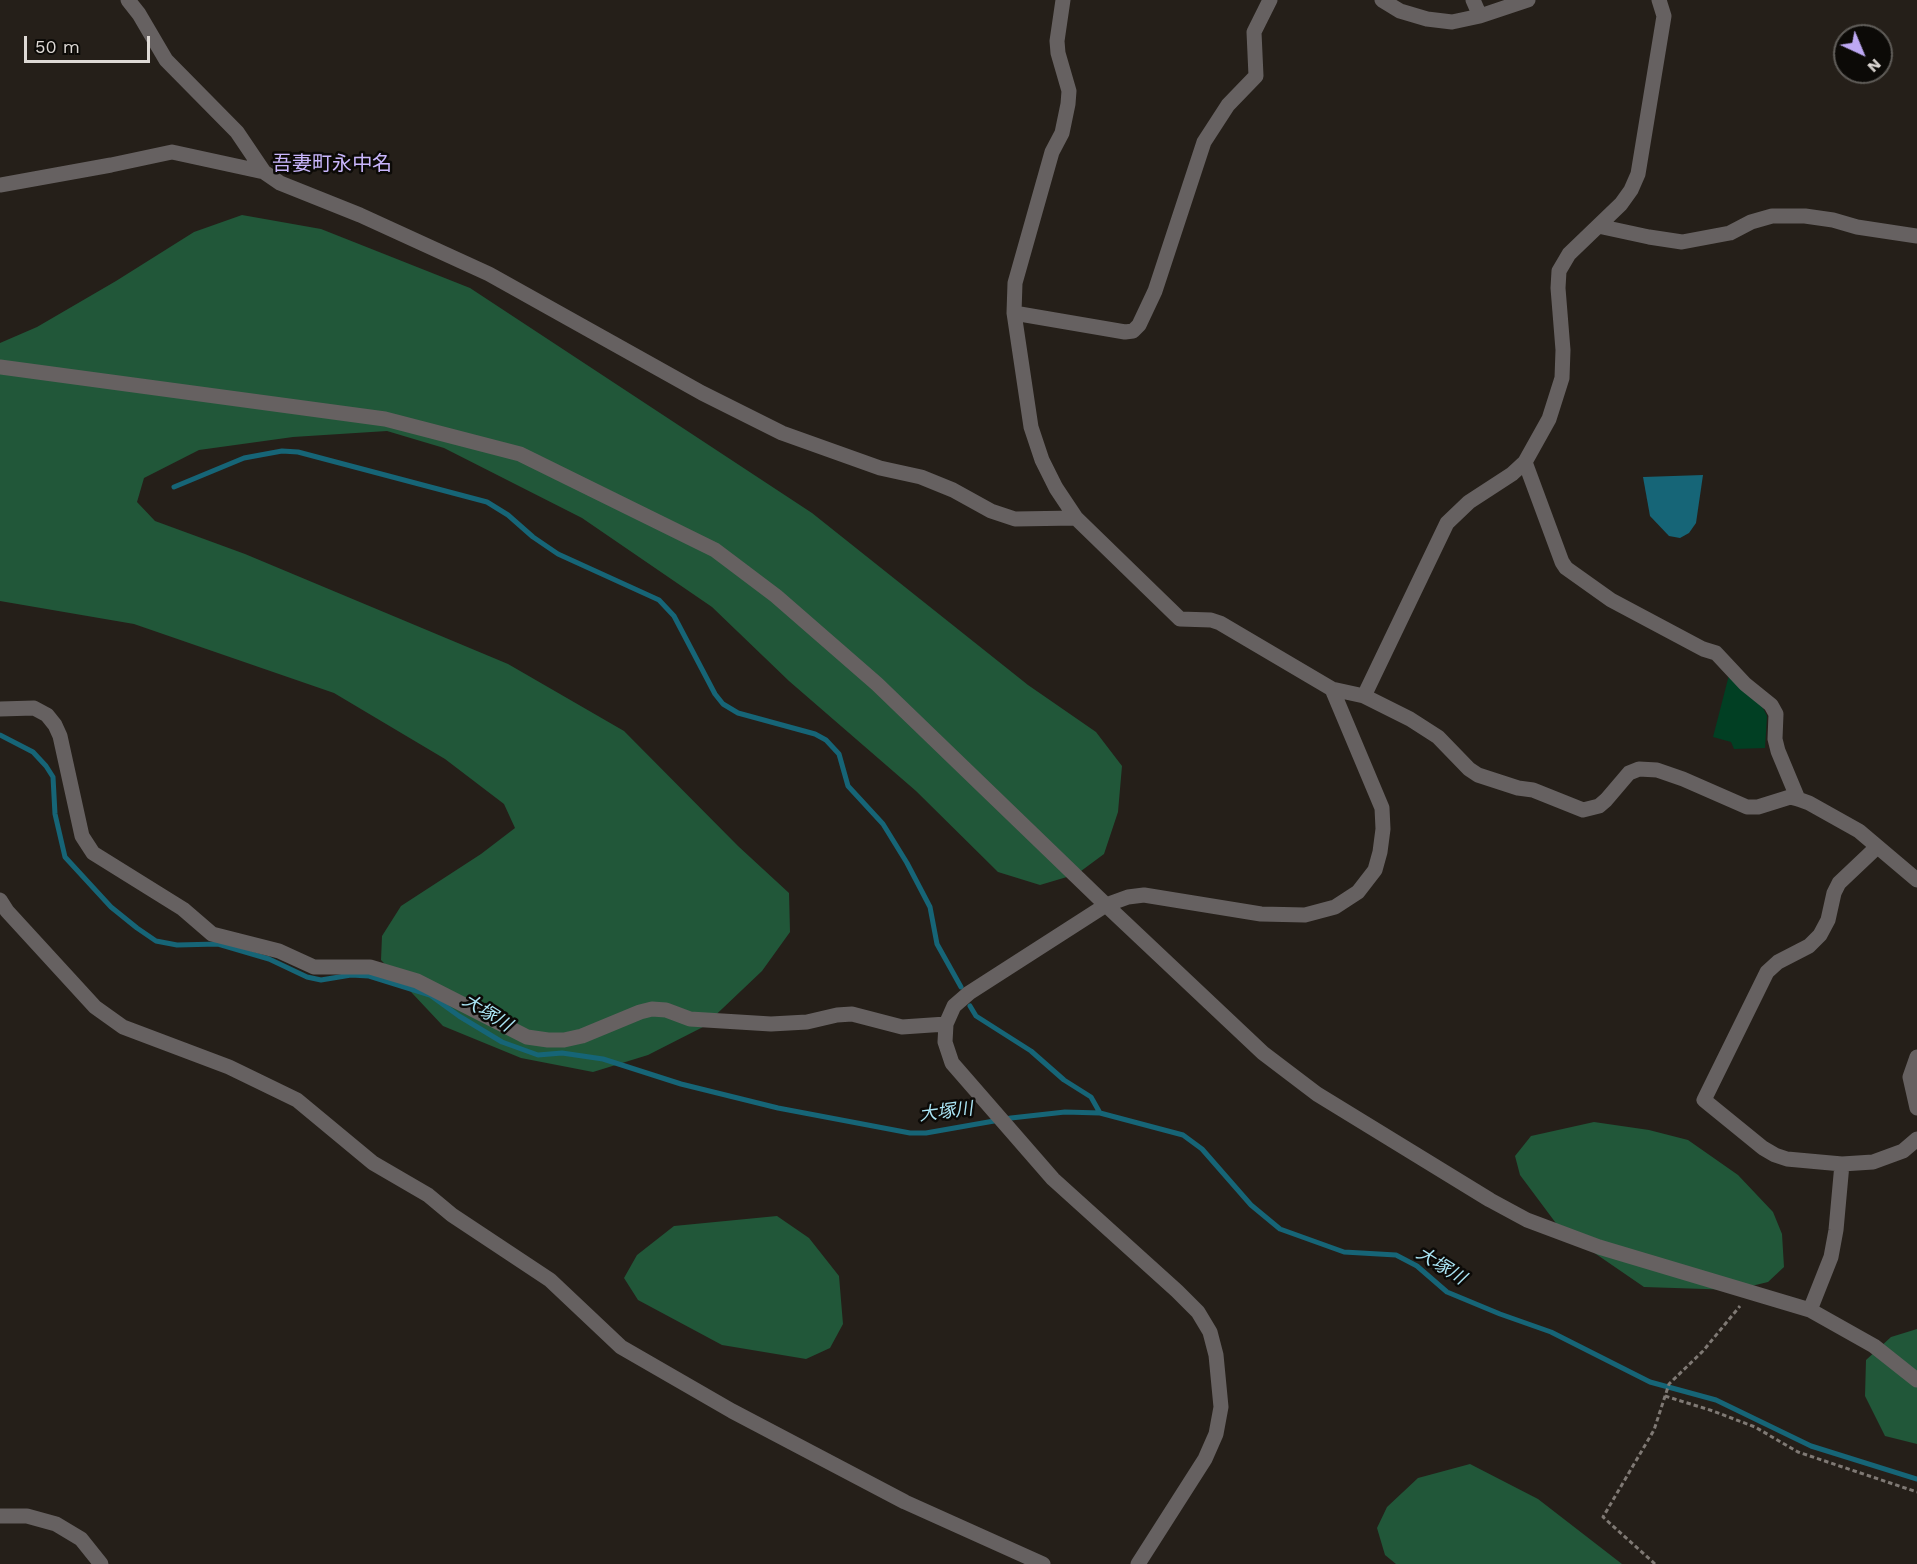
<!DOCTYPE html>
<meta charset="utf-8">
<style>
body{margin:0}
#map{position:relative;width:1917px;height:1564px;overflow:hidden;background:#251f19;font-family:"Work Sans",sans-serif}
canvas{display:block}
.north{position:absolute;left:1833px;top:24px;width:60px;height:60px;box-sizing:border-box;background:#0c0a07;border:2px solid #605d59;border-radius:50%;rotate:136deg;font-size:16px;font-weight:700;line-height:24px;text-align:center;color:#ded9d5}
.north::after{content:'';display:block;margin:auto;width:21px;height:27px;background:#bea9f4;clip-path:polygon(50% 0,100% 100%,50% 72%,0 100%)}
.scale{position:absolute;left:24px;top:36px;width:126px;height:27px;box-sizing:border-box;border:3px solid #ded9d5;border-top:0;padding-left:8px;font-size:18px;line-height:21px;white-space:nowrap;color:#ded9d5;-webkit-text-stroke:4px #0c0a07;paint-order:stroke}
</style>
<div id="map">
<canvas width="1917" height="1564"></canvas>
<div class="north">N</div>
<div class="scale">50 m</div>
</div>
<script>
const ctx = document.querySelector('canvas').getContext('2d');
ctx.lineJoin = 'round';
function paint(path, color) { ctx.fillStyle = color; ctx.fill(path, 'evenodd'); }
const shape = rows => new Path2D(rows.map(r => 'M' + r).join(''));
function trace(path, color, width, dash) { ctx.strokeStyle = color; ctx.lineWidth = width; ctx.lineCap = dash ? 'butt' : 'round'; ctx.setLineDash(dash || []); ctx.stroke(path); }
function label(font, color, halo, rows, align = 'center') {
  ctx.font = font + ' "Work Sans","Noto Sans JP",sans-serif'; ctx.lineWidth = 5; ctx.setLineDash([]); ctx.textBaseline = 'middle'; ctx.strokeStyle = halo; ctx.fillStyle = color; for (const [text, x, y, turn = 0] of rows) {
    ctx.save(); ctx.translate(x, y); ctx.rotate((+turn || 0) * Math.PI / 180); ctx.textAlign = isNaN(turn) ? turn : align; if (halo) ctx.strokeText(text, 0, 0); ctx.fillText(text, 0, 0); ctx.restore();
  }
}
const green = shape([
 [1729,675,1763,708,1767,716,1765,748,1734,749,1731,742,1713,737]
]);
const forest = shape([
 [242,215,321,229,470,288,812,513,1028,685,1096,732,1122,766,1118,812,1104,854,1077,874,1040,885,998,872,916,791,789,681,712,607,582,518,444,448,387,431,293,437,199,450,144,478,137,502,155,521,245,554,508,664,624,731,738,846,789,893,790,932,762,971,703,1027,648,1055,593,1072,521,1058,443,1026,381,960,382,936,401,906,481,854,515,828,504,804,445,759,334,693,134,624,0,601,0,343,37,327,116,281,194,232],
 [1594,1122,1649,1130,1688,1140,1738,1175,1773,1212,1782,1234,1784,1267,1768,1282,1735,1290,1644,1287,1561,1230,1520,1175,1515,1156,1531,1136],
 [777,1216,809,1238,839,1276,843,1324,830,1348,806,1359,722,1345,638,1300,624,1278,637,1255,674,1226],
 [1917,1329,1917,1444,1885,1436,1865,1396,1866,1360,1891,1337],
 [1470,1464,1538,1499,1622,1564,1396,1564,1385,1555,1377,1528,1387,1507,1418,1478]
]);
const water = shape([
 [1703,475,1696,523,1689,533,1680,538,1669,536,1650,516,1643,477]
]);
const stream = shape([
 [174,487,244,458,282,451,298,452,487,502,508,515,533,537,558,554,659,600,674,616,715,694,723,704,738,713,815,734,826,740,839,754,848,786,883,824,907,863,930,907,937,944,961,987],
 [0,735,33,752,46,766,53,777,55,814,65,857,111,907,137,928,156,941,177,945,218,944,269,959,307,977,321,980,351,975,369,976,430,995,459,1016,502,1042,538,1055,562,1053,603,1059,681,1084,778,1108,910,1133,926,1133,1011,1118,1065,1112,1100,1113,1183,1135,1202,1149,1251,1205,1280,1229,1344,1252,1396,1255,1417,1266,1447,1292,1500,1314,1551,1332,1650,1382,1716,1400,1811,1446,1917,1479],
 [970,1006,976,1016,1031,1051,1064,1080,1091,1097,1100,1113]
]);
const path = shape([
 [1665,1396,1713,1411,1755,1427,1798,1452,1917,1492],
 [1655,1564,1603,1517,1654,1430,1669,1384,1703,1351,1740,1306]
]);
const minor = shape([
 [128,0,139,14,166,60,237,132,264,172,280,183,360,215,489,274,702,393,782,433,880,468,921,477,953,490,991,511,1015,519,1076,518],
 [1270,0,1254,32,1256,76,1228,105,1204,142,1155,291,1139,325,1133,331,1125,332,1014,313,1031,427,1042,460,1056,488,1076,518,1180,619,1211,620,1220,623,1332,689,1364,696,1410,719,1438,737,1469,769,1478,775,1518,788,1533,790,1583,810,1599,806,1606,800,1629,773,1639,769,1657,770,1683,779,1747,807,1758,807,1790,797,1798,799,1809,803,1859,831,1917,880],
 [1382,0,1400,11,1427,19,1452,22,1480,16,1528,0],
 [1473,0,1480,16],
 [0,185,111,165,172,152,264,172],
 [1598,226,1649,237,1682,242,1730,233,1751,222,1772,216,1805,216,1833,220,1857,227,1917,236],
 [1014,313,1015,283,1052,152,1062,133,1068,104,1069,91,1058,53,1057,41,1063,0],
 [0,367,385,419,520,454,715,550,776,596,877,684,1106,905,1263,1053,1317,1094,1490,1200,1527,1220,1599,1247,1810,1310,1874,1346,1917,1380],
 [1525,462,1562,562,1566,568,1611,600,1703,649,1716,653,1745,684,1771,705,1776,714,1775,739,1778,751,1798,799],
 [1364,696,1447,523,1469,502,1512,474,1525,462,1549,419,1562,378,1563,350,1558,288,1559,271,1569,254,1621,204,1631,190,1638,174,1664,16,1659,0],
 [0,709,34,708,47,715,55,725,60,736,82,836,93,853,183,909,212,934,279,951,314,967,370,967,417,981,527,1037,548,1040,564,1040,582,1036,640,1012,652,1009,666,1010,690,1019,771,1024,807,1022,837,1015,852,1014,902,1027,946,1024],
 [1877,847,1839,883,1834,893,1828,920,1820,935,1809,946,1778,962,1767,972,1704,1100,1763,1148,1775,1155,1787,1159,1842,1164,1873,1162,1903,1151,1917,1139],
 [0,900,7,911,95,1007,123,1027,229,1067,297,1100,373,1163,428,1195,452,1215,550,1280,621,1347,732,1411,905,1502,1043,1564],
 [1917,1057,1910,1077,1917,1108],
 [1810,1310,1831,1257,1836,1230,1842,1164],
 [0,1516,27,1516,56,1524,81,1539,101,1564],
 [1138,1564,1205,1459,1216,1434,1221,1407,1216,1355,1210,1332,1198,1312,1177,1291,1053,1179,952,1063,945,1042,946,1024,954,1006,969,993,1106,905,1128,897,1144,895,1261,914,1305,915,1335,907,1358,892,1375,870,1380,852,1383,829,1382,808,1332,689]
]);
const waterNames = [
 ["大塚川",487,1013,32],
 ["大塚川",946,1112,-7],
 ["大塚川",1441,1266,32]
];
const quarterNames = [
 ["吾妻町永中名",332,164]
];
paint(green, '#013f23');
paint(forest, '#215739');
paint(water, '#166577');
trace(stream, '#166577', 5);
trace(path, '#7f7974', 3, [4.5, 3]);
trace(minor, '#666161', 15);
label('italic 18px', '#aae5f5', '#0c0a07', waterNames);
label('20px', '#c9b6fc', '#0c0a07', quarterNames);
</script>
